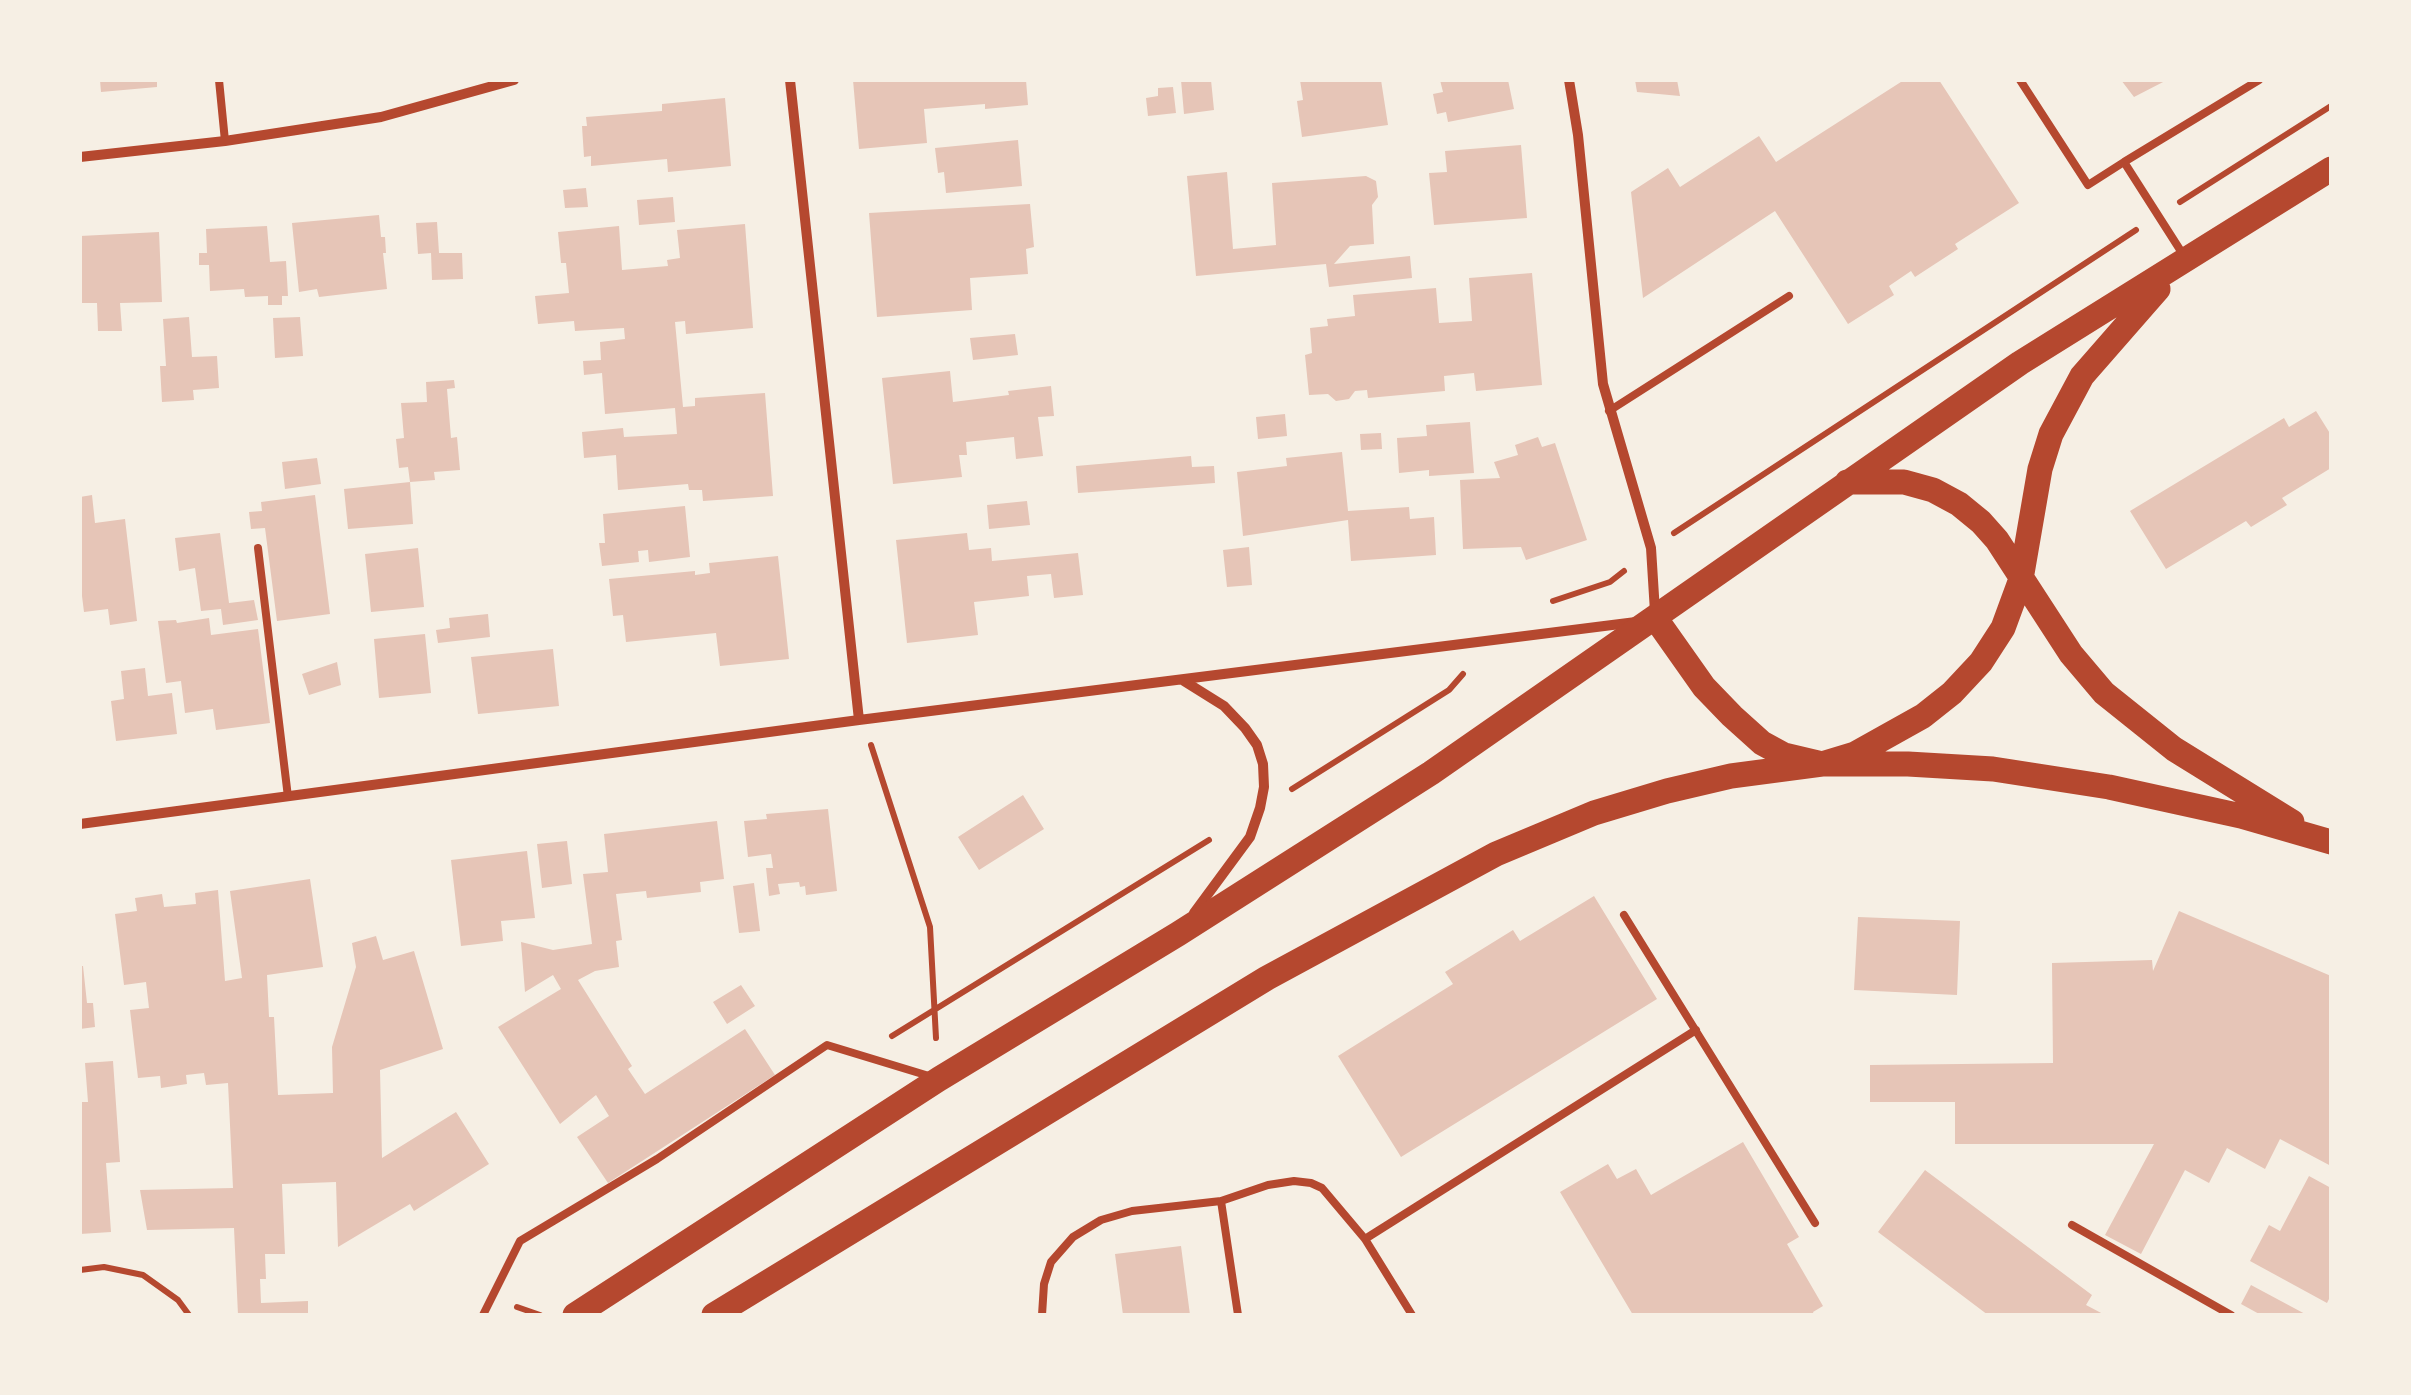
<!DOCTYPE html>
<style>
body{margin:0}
#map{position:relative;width:2411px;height:1395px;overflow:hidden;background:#f6efe4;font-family:Lora,serif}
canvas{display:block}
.frame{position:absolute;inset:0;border:82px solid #f6efe4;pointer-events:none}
</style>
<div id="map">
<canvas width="2411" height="1395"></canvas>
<div class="frame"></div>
</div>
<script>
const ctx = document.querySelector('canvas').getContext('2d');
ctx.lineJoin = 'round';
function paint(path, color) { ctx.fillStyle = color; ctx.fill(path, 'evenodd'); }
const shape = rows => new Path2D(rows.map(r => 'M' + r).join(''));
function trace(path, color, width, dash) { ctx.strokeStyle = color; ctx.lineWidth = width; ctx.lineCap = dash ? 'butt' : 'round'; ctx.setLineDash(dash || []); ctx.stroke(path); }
const building = shape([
 [100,80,157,80,157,87,101,92],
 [853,80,1026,80,1028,105,985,109,985,104,924,109,927,143,859,149],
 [1181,80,1211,80,1214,110,1184,114],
 [1300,80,1381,80,1388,125,1302,137,1297,101,1303,100],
 [1440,80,1508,80,1514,109,1448,122,1446,112,1437,114,1433,94,1443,92],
 [1635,80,1677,80,1680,96,1637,92],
 [1904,80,1939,80,2019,203,1955,244,1958,249,1915,277,1911,271,1889,286,1894,295,1848,324,1775,211,1643,298,1631,192,1668,168,1680,187,1759,136,1776,162],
 [2121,80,2167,80,2134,97],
 [1173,87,1176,113,1148,116,1146,98,1158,96,1158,88],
 [725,98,731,166,668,172,667,159,591,166,591,156,584,157,582,126,587,126,586,117,662,111,662,104],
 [1018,140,1022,186,946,193,944,172,938,173,935,148],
 [1521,145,1527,218,1434,225,1429,173,1447,172,1445,151],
 [1227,172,1233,249,1276,245,1272,183,1366,176,1376,181,1378,197,1372,205,1374,244,1350,246,1334,264,1410,256,1412,278,1329,287,1326,264,1196,276,1187,176],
 [586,188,588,207,565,208,563,190],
 [673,197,675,222,639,225,637,200],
 [1030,204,1034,247,1026,249,1028,274,970,278,972,310,877,317,869,213],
 [379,215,381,237,385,237,386,253,383,253,387,289,319,297,317,289,299,292,292,223],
 [437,222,439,253,462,253,463,279,432,280,431,253,418,254,416,223],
 [745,224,753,328,686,334,685,321,675,322,683,407,695,406,695,398,765,393,773,496,703,501,702,490,689,490,688,484,618,490,616,455,584,458,582,432,623,428,624,437,677,434,675,408,605,414,602,373,584,375,583,361,601,360,600,342,625,339,624,328,575,331,574,321,538,324,535,296,569,293,566,263,561,263,558,232,619,226,622,270,668,266,667,260,680,258,677,230],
 [267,226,270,262,286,261,288,296,282,296,282,305,268,305,268,296,245,297,244,289,210,291,209,265,199,265,199,253,207,253,206,229],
 [159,232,162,302,120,303,122,331,98,331,97,303,80,303,80,236],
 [1532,273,1542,385,1476,391,1474,373,1444,376,1445,391,1368,398,1367,390,1355,391,1349,399,1336,401,1328,394,1309,395,1305,355,1312,353,1310,328,1328,326,1327,319,1355,316,1353,295,1436,288,1439,323,1472,321,1469,278],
 [189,317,192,357,217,356,219,388,193,390,194,400,162,402,160,366,166,366,163,319],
 [300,317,303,356,275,358,273,318],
 [1015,334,1018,355,973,360,970,338],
 [950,371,953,402,1009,395,1008,391,1051,386,1054,416,1038,417,1043,456,1016,459,1014,437,966,442,967,455,959,455,962,477,893,484,882,378],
 [454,380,455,388,447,389,451,438,457,437,460,470,434,472,435,480,410,482,413,524,348,529,344,489,410,482,408,467,399,468,396,439,404,438,401,403,427,402,426,382],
 [2316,411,2331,435,2331,468,2282,498,2287,505,2251,527,2246,521,2166,569,2130,511,2284,418,2289,427],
 [1285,414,1287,436,1258,439,1256,417],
 [1470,422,1474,473,1429,476,1429,470,1399,473,1397,438,1427,436,1426,425],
 [1381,433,1382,449,1361,450,1360,434],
 [1538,437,1542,447,1555,443,1587,540,1526,560,1521,547,1463,549,1460,480,1500,478,1494,462,1518,455,1515,445],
 [1342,452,1348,511,1409,507,1410,519,1434,517,1436,555,1351,561,1348,520,1243,536,1237,472,1287,466,1286,458],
 [1191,456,1192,467,1214,466,1215,483,1078,493,1076,466],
 [317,458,321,484,285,489,282,462],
 [92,495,95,523,125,519,137,621,110,625,108,609,84,612,80,580,80,497],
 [315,495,330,614,277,621,265,528,251,529,249,512,262,511,261,502],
 [1027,501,1030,525,989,529,987,505],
 [685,506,690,557,649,562,648,550,638,551,639,562,602,566,599,543,605,543,603,514],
 [220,533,229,603,254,600,258,620,223,625,221,609,201,611,195,568,179,571,175,538],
 [967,533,969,550,991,548,992,561,1078,553,1083,595,1054,598,1051,574,1027,576,1029,596,974,602,978,635,907,643,896,540],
 [1249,547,1252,585,1227,587,1223,550],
 [418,548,424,607,371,612,365,554],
 [778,556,789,659,720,666,716,633,626,642,623,615,613,616,609,579,695,571,695,575,710,573,709,563],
 [488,614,490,637,438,643,436,630,450,628,449,618],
 [209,618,211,635,258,629,270,723,216,730,213,709,185,713,181,681,166,683,158,621,176,620,177,623],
 [425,634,431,693,379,698,374,639],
 [553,649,559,706,478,714,471,657],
 [337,662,341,685,309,695,302,674],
 [145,668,148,696,172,693,177,734,116,741,111,701,124,699,121,671],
 [1023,795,1044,829,979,870,958,837],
 [828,809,837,891,806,895,805,886,800,887,799,882,778,884,780,894,769,896,766,868,773,868,771,854,748,857,744,821,767,819,766,814],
 [717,821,724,879,700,882,701,892,647,898,646,891,616,894,622,940,616,941,619,967,595,971,578,980,632,1066,628,1069,645,1094,745,1029,775,1075,608,1183,577,1137,609,1116,596,1095,560,1124,498,1027,561,989,553,975,525,992,521,942,553,950,592,944,583,874,608,872,604,834],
 [567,841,572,884,542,888,537,844],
 [527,851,535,918,501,921,503,941,461,946,451,860],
 [310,879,323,967,267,975,269,1017,274,1017,278,1095,333,1093,332,1047,356,967,352,943,376,936,383,960,414,951,443,1049,380,1070,382,1158,456,1112,489,1164,414,1211,410,1204,338,1247,336,1182,282,1184,285,1254,265,1254,266,1279,260,1279,261,1303,308,1301,308,1315,238,1315,234,1228,147,1230,140,1190,233,1188,228,1083,206,1085,204,1073,186,1075,187,1084,161,1088,160,1076,138,1078,130,1010,149,1008,146,982,124,985,115,914,137,911,135,898,162,894,164,907,196,904,195,893,218,890,225,981,242,978,230,891],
 [754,883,760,931,739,933,733,886],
 [1594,896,1657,999,1401,1157,1338,1056,1453,984,1445,972,1513,930,1520,941],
 [2179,911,2331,976,2331,1166,2280,1139,2265,1169,2227,1148,2209,1183,2185,1170,2141,1254,2105,1235,2154,1144,1955,1144,1955,1102,1870,1102,1870,1065,2053,1063,2052,963,2152,960,2153,971],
 [1858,917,1960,921,1957,995,1854,990],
 [80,966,83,966,87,1003,93,1003,95,1027,80,1029],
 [741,985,755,1006,727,1024,713,1002],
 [113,1061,120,1162,106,1163,111,1232,80,1234,80,1102,88,1102,85,1063],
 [1743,1142,1799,1237,1787,1244,1823,1306,1813,1312,1814,1315,1633,1315,1560,1192,1608,1164,1617,1179,1636,1169,1651,1195],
 [1925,1170,2092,1295,2086,1305,2105,1315,1988,1315,1878,1232],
 [2309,1176,2331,1188,2331,1295,2327,1303,2250,1261,2269,1225,2280,1231],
 [1181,1246,1190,1315,1123,1315,1115,1254],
 [2251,1285,2307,1315,2261,1315,2241,1304]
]);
const path = shape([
 [2180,202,2331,106],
 [1674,533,2136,230],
 [1553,601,1610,582,1624,571],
 [871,745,930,927,936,1038],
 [1292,789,1449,690,1463,674],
 [892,1036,1209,840],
 [80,1270,104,1267,143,1275,178,1300,189,1315],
 [517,1307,540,1315]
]);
const service = shape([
 [219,80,225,141],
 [2020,80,2088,185,2124,162],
 [2184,256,2124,162,2259,80],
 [1609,411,1789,296],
 [258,548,288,797],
 [1624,915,1815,1223],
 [2072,1225,2231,1315],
 [1365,1239,1696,1030],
 [483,1315,520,1241,657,1159,827,1045,929,1076],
 [1042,1315,1044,1284,1051,1262,1073,1237,1101,1220,1132,1211,1221,1201],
 [1238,1315,1221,1201,1268,1185,1294,1181,1311,1183,1322,1188,1365,1239,1412,1315]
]);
const minor = shape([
 [790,80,859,720],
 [1569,80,1578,135,1603,384,1651,548,1655,612],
 [80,157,225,141,381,117,514,80],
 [1184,681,1224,706,1245,728,1257,745,1263,764,1264,787,1260,808,1250,837,1194,913],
 [80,824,859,720,1636,622]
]);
const primary = shape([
 [1847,482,1904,482,1933,490,1959,504,1981,522,1997,540,2071,654,2104,693,2174,749,2292,822],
 [1656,619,1704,687,1732,716,1762,743,1784,755,1822,764,1908,764,1993,769,2109,787,2241,816,2331,842],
 [575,1315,939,1079,1178,934,1431,773,2020,363,2331,169],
 [714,1315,1267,978,1496,854,1594,813,1667,791,1731,776,1822,764,1855,754,1923,716,1952,693,1981,662,2003,628,2021,579,2040,469,2051,434,2082,376,2158,289]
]);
paint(building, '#e6c5b7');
trace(path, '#b5482f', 6);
trace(service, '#b5482f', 8);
trace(minor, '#b5482f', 10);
trace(primary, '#b5482f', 25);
</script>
